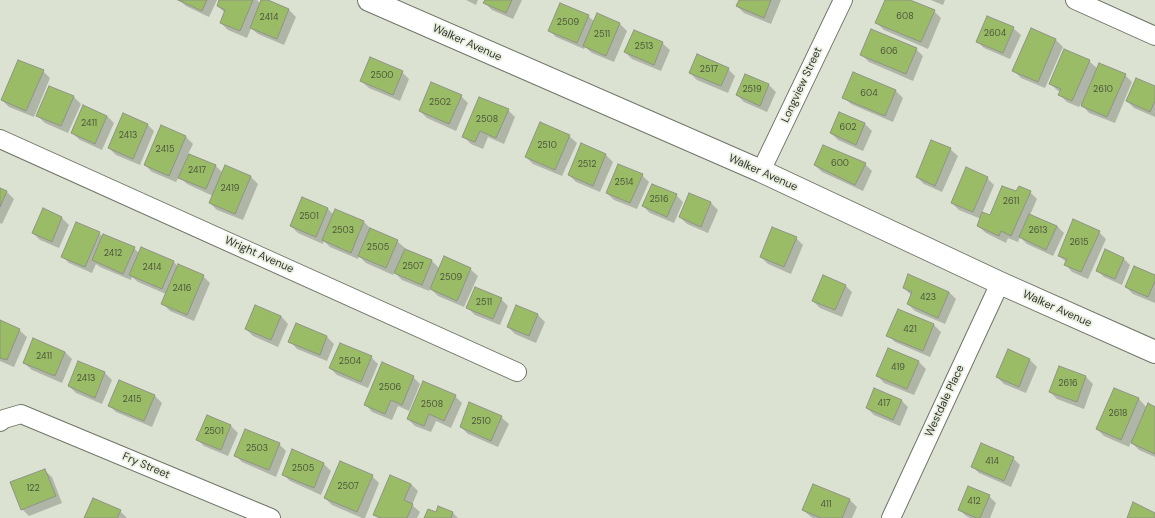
<!DOCTYPE html>
<style>
body{margin:0}
canvas{display:block;background:#dbe2d1}
</style>
<canvas width="1155" height="518"></canvas>
<script>
const ctx = document.querySelector('canvas').getContext('2d');
ctx.lineJoin = 'round';
function paint(path, color) { ctx.fillStyle = color; ctx.fill(path, 'evenodd'); }
const shape = rows => new Path2D(rows.map(r => 'M' + r).join(''));
function trace(path, color, width, dash) { ctx.strokeStyle = color; ctx.lineWidth = width; ctx.lineCap = dash ? 'butt' : 'round'; ctx.setLineDash(dash || []); ctx.stroke(path); }
function label(font, color, halo, rows, align = 'center') {
  ctx.font = font + ' "DM Sans",sans-serif'; ctx.lineWidth = 3.5; ctx.setLineDash([]); ctx.textBaseline = 'middle'; ctx.strokeStyle = halo; ctx.fillStyle = color; for (const [text, x, y, turn = 0] of rows) {
    ctx.save(); ctx.translate(x, y); ctx.rotate((+turn || 0) * Math.PI / 180); ctx.textAlign = isNaN(turn) ? turn : align; if (halo) ctx.strokeText(text, 0, 0); ctx.fillText(text, 0, 0); ctx.restore();
  }
}
const shadow = shape([
 [179,0,217,0,209,17,186,6],
 [220,0,257,0,261,4,262,0,265,0,289,10,296,17,284,45,258,34,251,28,247,38,228,30,221,23,225,13,218,6],
 [466,0,478,0,476,5],
 [486,0,522,0,513,19,492,10,485,3],
 [740,0,781,0,771,24,744,13,737,6],
 [886,0,908,0,934,11,941,18,928,49,884,30,877,23],
 [931,0,945,0,943,5],
 [598,15,620,24,627,31,614,62,592,53,585,47,584,49,556,37,549,30,588,16,595,22],
 [1013,28,1021,35,1010,59,984,48,977,41],
 [1031,30,1056,40,1063,47,1045,88,1021,78,1014,71],
 [662,43,670,50,661,71,632,59,625,52],
 [916,49,923,56,913,81,869,62,862,55],
 [1089,61,1098,69,1125,75,1132,82,1115,123,1089,113,1081,104,1079,107,1067,102,1060,95,1061,92,1058,91,1051,84],
 [728,69,735,76,728,93,697,80,690,73],
 [43,71,50,78,34,117,9,107,2,100],
 [402,72,409,79,400,101,369,88,361,81],
 [854,73,896,91,903,98,893,122,851,104,844,97],
 [745,75,769,85,776,92,767,112,744,102,737,95],
 [1155,87,1155,117,1134,108,1127,101],
 [461,96,468,103,456,131,427,118,420,111],
 [74,97,81,104,68,133,45,123,38,116],
 [508,110,515,117,504,144,488,137,483,149,471,144,464,137],
 [839,114,865,124,872,131,863,151,838,140,831,133],
 [107,116,114,123,102,150,80,140,72,133],
 [147,124,154,131,140,165,116,155,109,148],
 [185,136,193,144,188,154,216,166,223,173,226,166,251,177,258,184,243,220,217,210,210,203,213,196,187,184,179,176,176,182,152,172,145,165],
 [569,136,577,143,562,176,533,164,526,157],
 [582,145,606,155,613,162,600,192,576,182,569,175],
 [950,149,958,156,942,192,924,184,917,177],
 [865,164,872,171,863,191,822,172,815,165],
 [642,175,649,182,637,209,614,200,607,193],
 [987,178,994,185,982,213,991,216,1016,193,1030,192,1037,199,1030,215,1057,226,1064,233,1053,256,1027,244,1020,237,1018,242,1008,238,1006,243,986,233,978,226,981,219,959,210,952,203],
 [0,189,7,192,14,199,2,224,0,223],
 [690,194,711,203,718,210,708,233,687,224,680,217],
 [676,195,683,202,674,223,650,213,643,206],
 [303,199,328,209,334,215,364,222,371,229,397,241,405,248,404,250,432,261,440,269,470,269,478,276,464,307,438,296,430,288,429,291,402,280,394,272,393,275,366,263,359,256,358,259,330,247,324,241,323,244,298,233,291,226],
 [62,218,69,225,59,248,40,240,33,233],
 [1099,232,1106,239,1088,279,1072,272,1065,264,1066,262,1059,256],
 [99,233,103,237,134,248,140,254,142,249,174,262,178,267,203,276,210,283,194,321,170,311,163,304,166,294,138,282,132,277,131,280,100,267,96,264,92,273,69,263,62,256],
 [796,238,803,245,791,274,768,264,761,257],
 [1123,258,1130,265,1122,285,1104,277,1097,270],
 [1155,276,1155,303,1133,294,1126,287],
 [845,285,852,292,842,317,820,308,813,301],
 [904,288,949,292,956,299,945,324,915,311,908,304,911,295],
 [501,299,508,306,500,325,475,315,468,308],
 [517,306,538,315,545,322,536,343,515,334,508,327],
 [281,316,288,324,278,347,253,336,246,329],
 [0,322,19,330,27,337,14,367,0,361],
 [297,324,327,337,334,344,327,361,297,349,290,341],
 [934,325,941,332,930,357,895,342,888,335],
 [1008,351,1030,360,1037,367,1026,393,1004,384,997,377],
 [65,352,72,359,62,383,32,370,24,363],
 [371,357,378,364,368,388,337,375,330,368],
 [79,362,105,373,112,380,102,404,76,393,69,386],
 [919,362,926,369,914,395,884,383,877,375],
 [1059,367,1086,377,1093,384,1084,409,1057,399,1050,392],
 [413,377,420,384,409,411,398,406,392,420,372,412,365,404],
 [120,381,155,396,162,403,152,427,116,412,109,405],
 [1114,389,1139,399,1147,408,1155,408,1155,457,1139,450,1131,442,1129,447,1104,436,1097,429],
 [455,396,462,403,451,428,436,421,431,432,415,426,408,419],
 [901,400,908,407,900,426,874,415,867,408],
 [207,416,231,426,238,433,228,456,204,446,197,439],
 [501,417,509,424,498,447,468,434,461,427],
 [279,444,286,451,276,477,242,462,235,455],
 [293,451,324,464,331,471,321,495,290,481,283,474],
 [1013,458,1020,465,1011,487,979,473,972,466],
 [44,470,52,477,62,503,29,516,22,509],
 [372,476,379,483,365,518,362,518,332,505,325,498],
 [411,484,418,491,412,505,420,512,417,518,378,518,374,514],
 [814,485,850,500,857,507,852,518,813,518,811,517,803,510],
 [989,496,996,503,990,518,970,518,966,516,959,509],
 [120,511,127,518,85,518],
 [436,513,453,513,458,518,426,518]
]);
const building = shape([
 [178,0,207,0,202,11,178,0],
 [219,0,253,0,240,31,220,23,225,10,217,6,219,0],
 [261,0,268,0,289,9,277,39,250,28,261,0],
 [485,0,512,0,506,13,483,3,485,0],
 [739,0,771,0,764,18,736,6,739,0],
 [885,0,910,0,935,10,921,42,875,23,885,0],
 [560,3,589,15,577,43,548,31,560,3],
 [597,13,620,23,606,56,583,46,597,13],
 [987,16,1014,27,1003,53,976,42,987,16],
 [1031,28,1056,39,1038,82,1012,71,1031,28],
 [871,29,917,48,906,74,860,55,871,29],
 [634,30,663,42,654,65,624,52,634,30],
 [1064,49,1090,60,1072,101,1058,95,1061,89,1049,84,1064,49],
 [697,54,729,68,721,86,689,73,697,54],
 [370,57,403,71,393,95,360,81,370,57],
 [18,60,44,70,26,111,1,100,18,60],
 [1099,63,1126,74,1107,117,1081,106,1099,63],
 [853,72,896,90,885,116,842,98,853,72],
 [745,74,769,84,760,106,736,95,745,74],
 [1136,78,1155,86,1155,101,1150,112,1126,101,1136,78],
 [431,82,462,95,449,124,419,111,431,82],
 [49,86,74,96,61,126,36,116,49,86],
 [479,97,509,109,496,138,480,131,475,142,462,137,479,97],
 [83,105,107,116,95,144,71,133,83,105],
 [839,112,865,123,856,145,830,133,839,112],
 [123,113,148,124,133,159,108,148,123,113],
 [540,122,570,135,555,170,525,157,540,122],
 [161,125,186,136,169,176,144,165,161,125],
 [931,140,951,148,935,186,916,177,931,140],
 [581,143,606,154,593,186,568,175,581,143],
 [823,145,866,163,855,185,814,165,823,145],
 [189,154,216,165,206,189,178,178,189,154],
 [618,164,643,174,630,203,606,193,618,164],
 [225,165,251,176,235,214,209,203,225,165],
 [966,167,988,177,973,212,951,203,966,167],
 [652,184,677,194,667,217,642,206,652,184],
 [1002,186,1016,191,1019,186,1031,191,1011,236,1001,231,999,236,977,226,982,212,990,215,1002,186],
 [0,188,7,191,0,207,0,188],
 [689,193,711,202,701,227,679,217,689,193],
 [302,197,328,208,316,237,290,226,302,197],
 [43,208,62,217,52,242,32,233,43,208],
 [335,209,364,221,351,253,322,240,335,209],
 [1029,214,1057,226,1046,250,1019,237,1029,214],
 [1073,219,1100,231,1081,272,1064,265,1067,259,1058,256,1073,219],
 [76,222,100,232,85,267,61,257,76,222],
 [772,227,797,237,784,267,760,257,772,227],
 [370,228,398,240,386,268,358,256,370,228],
 [103,234,135,247,123,274,92,260,103,234],
 [141,247,174,261,162,289,129,275,141,247],
 [405,249,432,260,422,285,394,273,405,249],
 [1105,249,1124,258,1115,279,1096,271,1105,249],
 [444,256,471,268,457,301,430,289,444,256],
 [178,264,204,275,187,315,161,304,178,264],
 [1134,266,1155,275,1155,281,1148,297,1125,287,1134,266],
 [908,274,949,292,938,318,907,304,912,292,903,288,908,274],
 [823,275,846,285,835,310,812,301,823,275],
 [475,287,502,298,493,319,466,308,475,287],
 [255,305,281,316,271,340,245,329,255,305],
 [516,305,538,314,529,336,507,327,516,305],
 [898,309,934,324,923,351,886,336,898,309],
 [0,320,20,329,7,360,0,358,0,320],
 [296,323,327,336,320,355,288,342,296,323],
 [33,338,65,352,55,376,23,363,33,338],
 [340,343,372,356,361,382,329,368,340,343],
 [888,348,919,361,907,389,876,376,888,348],
 [1008,349,1030,359,1019,387,996,377,1008,349],
 [78,361,105,372,95,398,68,386,78,361],
 [382,362,414,376,402,405,391,400,385,414,364,405,382,362],
 [1059,366,1086,376,1077,402,1049,392,1059,366],
 [119,380,155,395,144,421,108,406,119,380],
 [423,381,456,395,444,421,429,414,424,426,407,419,423,381],
 [874,388,902,400,893,420,866,408,874,388],
 [1114,388,1139,398,1121,440,1096,429,1114,388],
 [469,402,502,416,491,441,460,427,469,402],
 [1148,403,1155,407,1155,454,1131,443,1148,403],
 [207,415,231,425,221,450,196,440,207,415],
 [245,429,280,443,269,470,234,456,245,429],
 [981,443,1014,457,1004,481,971,467,981,443],
 [292,449,324,463,314,488,282,475,292,449],
 [340,461,373,475,357,512,324,498,340,461],
 [45,469,56,496,21,510,10,482,45,469],
 [390,475,411,484,404,500,413,504,407,518,381,518,373,515,390,475],
 [813,484,850,499,842,518,821,518,802,510,813,484],
 [968,486,990,495,980,518,977,518,958,510,968,486],
 [93,498,121,510,117,518,84,518,93,498],
 [1133,502,1155,513,1155,518,1127,518,1133,502],
 [438,506,453,512,451,518,424,518,428,509,436,512,438,506]
]);
const minor = shape([
 [1075,0,1155,36],
 [0,139,517,372],
 [761,171,843,0],
 [0,422,4,419,21,414,271,518],
 [891,518,1000,283]
]);
const tertiary = shape([
 [369,0,761,171,1000,283,1155,352]
]);
const numberNames = [
 ["608",905,17],
 ["2414",269,18],
 ["2509",568,23],
 ["2604",995,34],
 ["2511",602,35],
 ["2513",644,47],
 ["606",889,52],
 ["2517",709,70],
 ["2500",382,76],
 ["2519",752,90],
 ["2610",1103,90],
 ["604",869,94],
 ["2502",440,103],
 ["2508",487,120],
 ["2411",89,124],
 ["602",848,128],
 ["2413",128,136],
 ["2510",547,146],
 ["2415",165,150],
 ["600",840,164],
 ["2512",587,165],
 ["2417",197,171],
 ["2514",624,183],
 ["2419",230,189],
 ["2516",659,200],
 ["2611",1011,202],
 ["2501",309,217],
 ["2503",343,231],
 ["2613",1038,231],
 ["2615",1079,243],
 ["2505",378,248],
 ["2412",113,254],
 ["2507",413,267],
 ["2414",152,268],
 ["2509",451,278],
 ["2416",182,289],
 ["423",928,298],
 ["2511",484,303],
 ["421",910,330],
 ["2411",44,357],
 ["2504",350,362],
 ["419",898,368],
 ["2413",86,379],
 ["2616",1068,384],
 ["2506",390,388],
 ["2415",132,400],
 ["417",884,404],
 ["2508",432,405],
 ["2618",1118,414],
 ["2510",481,422],
 ["2501",214,432],
 ["2503",257,449],
 ["414",992,462],
 ["2505",303,469],
 ["2507",348,487],
 ["122",33,489],
 ["412",974,502],
 ["411",826,505]
];
const streetNames = [
 ["Walker Avenue",467,43,24],
 ["Longview Street",802,85,-65],
 ["Walker Avenue",763,173,24],
 ["Wright Avenue",259,255,24],
 ["Walker Avenue",1057,309,24],
 ["Westdale Place",945,401,-65],
 ["Fry Street",146,466,23]
];
paint(shadow, '#0003');
paint(building, '#9bbc67');
trace(building, '#8e9485', 1);
trace(minor, '#6f7667', 20);
trace(tertiary, '#6f7667', 24);
trace(minor, '#fff', 18);
trace(tertiary, '#fff', 22);
label('9px', '#4c563c', null, numberNames);
label('11px', '#31342e', '#e8efde', streetNames);
</script>
